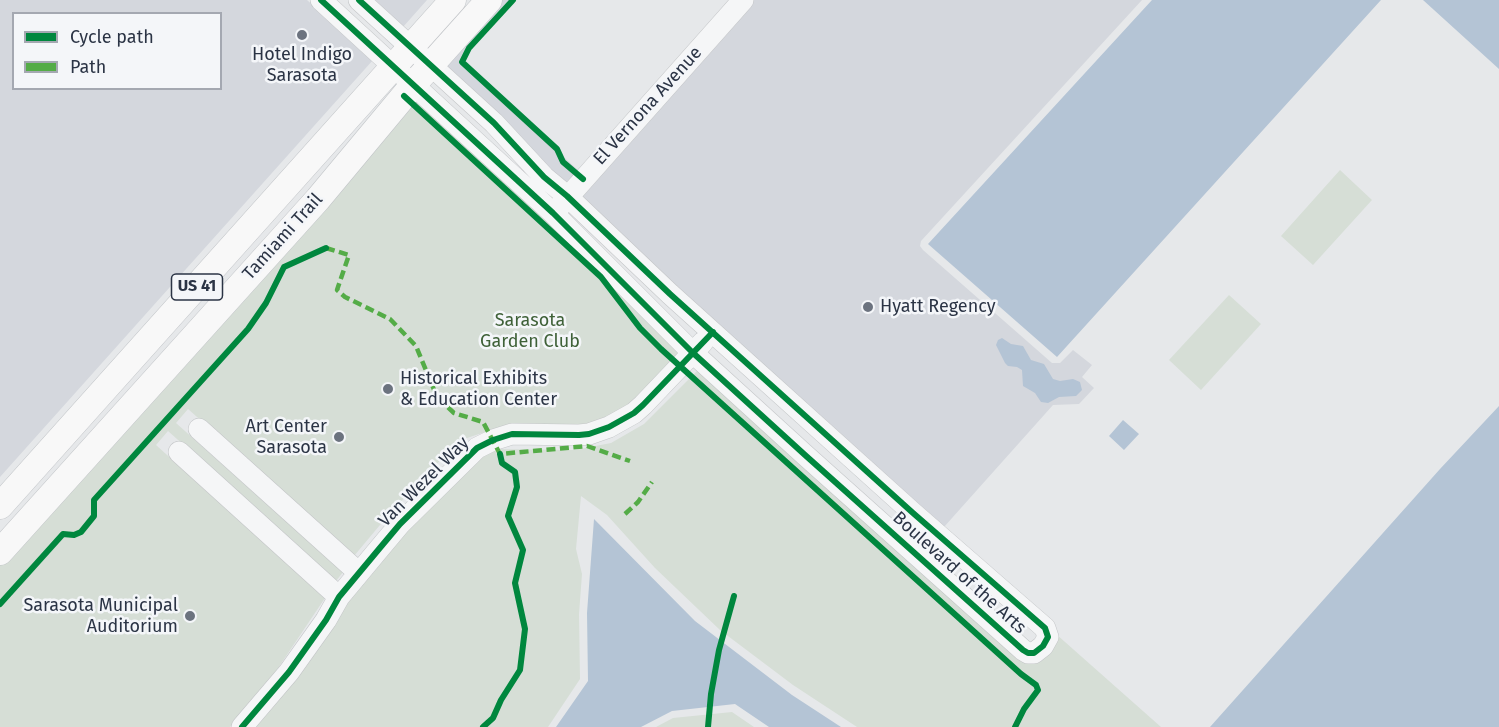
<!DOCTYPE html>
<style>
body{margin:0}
#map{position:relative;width:1499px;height:727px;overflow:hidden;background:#e6e8ea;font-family:"Fira Sans",sans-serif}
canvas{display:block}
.legend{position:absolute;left:12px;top:12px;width:210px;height:78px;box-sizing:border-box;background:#f4f6f9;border:2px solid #a4a8b1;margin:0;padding:8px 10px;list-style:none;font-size:18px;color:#2b3445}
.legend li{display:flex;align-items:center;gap:12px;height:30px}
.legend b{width:30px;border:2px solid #a4a8b1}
</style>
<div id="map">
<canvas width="1499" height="727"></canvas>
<ul class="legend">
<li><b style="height:8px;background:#00873e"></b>Cycle path</li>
<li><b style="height:8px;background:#54ac47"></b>Path</li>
</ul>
</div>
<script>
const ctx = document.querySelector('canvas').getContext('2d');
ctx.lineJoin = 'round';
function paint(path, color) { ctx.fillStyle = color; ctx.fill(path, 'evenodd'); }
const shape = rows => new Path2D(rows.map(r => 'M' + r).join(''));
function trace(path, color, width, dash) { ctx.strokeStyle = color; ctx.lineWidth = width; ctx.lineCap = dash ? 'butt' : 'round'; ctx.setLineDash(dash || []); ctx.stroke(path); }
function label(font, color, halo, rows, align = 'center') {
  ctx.font = font + ' "Fira Sans",sans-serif'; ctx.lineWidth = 5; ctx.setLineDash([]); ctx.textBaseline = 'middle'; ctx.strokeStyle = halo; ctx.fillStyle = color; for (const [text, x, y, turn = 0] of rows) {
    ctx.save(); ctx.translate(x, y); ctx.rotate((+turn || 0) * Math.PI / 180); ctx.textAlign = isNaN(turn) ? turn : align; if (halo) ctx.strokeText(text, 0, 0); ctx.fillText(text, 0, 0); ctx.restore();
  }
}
const built = shape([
 [0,0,307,0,373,60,0,477],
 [14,14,220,14,220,88,14,88],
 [373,0,427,0,403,27],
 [501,0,515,0,463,59,462,64,579,171,567,184,551,170,444,63],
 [754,0,1142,0,921,241,920,246,923,250,1052,363,1060,363,1073,350,1092,365,1082,377,1094,388,1079,404,1053,405,944,527,676,287,580,195]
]);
const green = shape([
 [413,98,547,220,685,358,607,426,488,431,464,439,455,445,390,513,354,556,188,409,176,423,343,572,336,581,168,431,156,445,325,598,266,686,230,727,0,727,0,556],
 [1340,170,1372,200,1313,265,1281,236],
 [1229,295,1261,324,1201,390,1169,360],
 [698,370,1009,650,1056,634,1161,727,857,727,793,685,720,630,655,568,607,515,581,496,576,549,582,574,579,614,580,679,548,727,252,727,361,575,487,449,575,450,611,443,644,424],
 [732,712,754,727,656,727,673,718]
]);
const water = shape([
 [1152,0,1381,0,1057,357,928,244],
 [1423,0,1499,0,1499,69],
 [1002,338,1011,344,1023,346,1031,360,1044,364,1053,379,1060,381,1073,379,1080,382,1082,390,1076,396,1059,397,1048,403,1041,402,1035,393,1023,386,1022,370,1017,367,1008,366,1005,363,996,345,998,340],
 [1499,406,1499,727,1210,727,1440,469],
 [1123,420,1139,434,1124,450,1109,436],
 [594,519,695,621,792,695,841,727,769,727,735,704,672,711,641,727,556,727,588,681,587,613]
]);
const minor = shape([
 [321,0,553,213,692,352,805,455,1023,650,1028,653,1034,653,1043,646,1048,637,1045,628,913,513,670,294,567,196,544,177,494,123,359,0],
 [560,206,743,0],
 [199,429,359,573],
 [179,452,339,597],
 [242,727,289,672,326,620,339,597,379,549,400,524,477,448,493,440,512,434,579,435,589,434,609,427,634,413,643,405,703,342]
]);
const major = shape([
 [0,506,453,0],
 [0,552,318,199,413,85,489,0]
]);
const quiet = shape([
 [326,248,349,255,337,290,345,297,390,319,416,346,437,397,454,413,483,422,500,454,587,446,630,461],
 [625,514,638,502,652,482]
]);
const cycleway = shape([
 [321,0,553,213,692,352,805,455,1023,650,1028,653,1034,653,1043,646,1048,637,1045,628,913,513,670,294,567,196,544,177,494,123,359,0],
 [513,0,469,48,462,62,557,149,563,162,583,179],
 [404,96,601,277,640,328,661,349,1021,674,1036,685,1038,690,1024,709,1015,727],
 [0,604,63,534,74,535,81,532,94,516,94,500,248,329,266,303,284,267,326,248],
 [242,727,289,672,326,620,339,597,379,549,400,524,477,448,493,440,512,434,579,435,589,434,609,427,634,413,643,405,713,332],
 [483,727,493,718,501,700,520,670,525,629,515,583,523,550,508,516,517,487,515,472,502,463,500,454],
 [708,727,711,694,719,650,734,596]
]);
const markers = [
 [302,35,6,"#6c737f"],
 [868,307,6,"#6c737f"],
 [388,389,6,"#6c737f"],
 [339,437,6,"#6c737f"],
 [190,616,6,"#6c737f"]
];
const shields = [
 [197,287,51]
];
const shieldNames = [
 ["US 41",197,287]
];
const poiNames = [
 ["Hotel Indigo",302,55,"center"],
 ["Sarasota",302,76,"center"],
 ["Hyatt Regency",880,307],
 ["Historical Exhibits",400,379],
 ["& Education Center",400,400],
 ["Art Center",327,427,"right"],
 ["Sarasota",327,448,"right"],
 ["Sarasota Municipal",178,606,"right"],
 ["Auditorium",178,627,"right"]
];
const streetNames = [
 ["El Vernona Avenue",648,106,-48],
 ["Tamiami Trail",283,237,-48],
 ["Van Wezel Way",424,482,-45],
 ["Boulevard of the Arts",959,573,42]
];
const parkNames = [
 ["Sarasota",530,321],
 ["Garden Club",530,342]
];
paint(built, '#d4d7dd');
paint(green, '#d6ded6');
paint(water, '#b4c4d5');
trace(minor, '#c4c6c8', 22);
trace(major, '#c2c5c8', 27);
trace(minor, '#f5f6f7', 21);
trace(major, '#f8f8f8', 26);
trace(quiet, '#54ac47', 4.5, [9, 4.5]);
trace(cycleway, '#00873e', 6);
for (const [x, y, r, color] of markers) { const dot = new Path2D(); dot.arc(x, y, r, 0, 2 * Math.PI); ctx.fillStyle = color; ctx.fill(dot); trace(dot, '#f4f6f9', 2); }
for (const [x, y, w] of shields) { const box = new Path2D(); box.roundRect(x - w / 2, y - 13, w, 26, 4.5); ctx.fillStyle = '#f4f6f9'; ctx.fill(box); trace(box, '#2b3445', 1.5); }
label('bold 16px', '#2b3445', null, shieldNames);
label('18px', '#2b3445', '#f4f6f9', poiNames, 'left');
label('18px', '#2b3445', '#f4f6f9', streetNames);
label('18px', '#3f6138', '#f4f6f9', parkNames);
</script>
